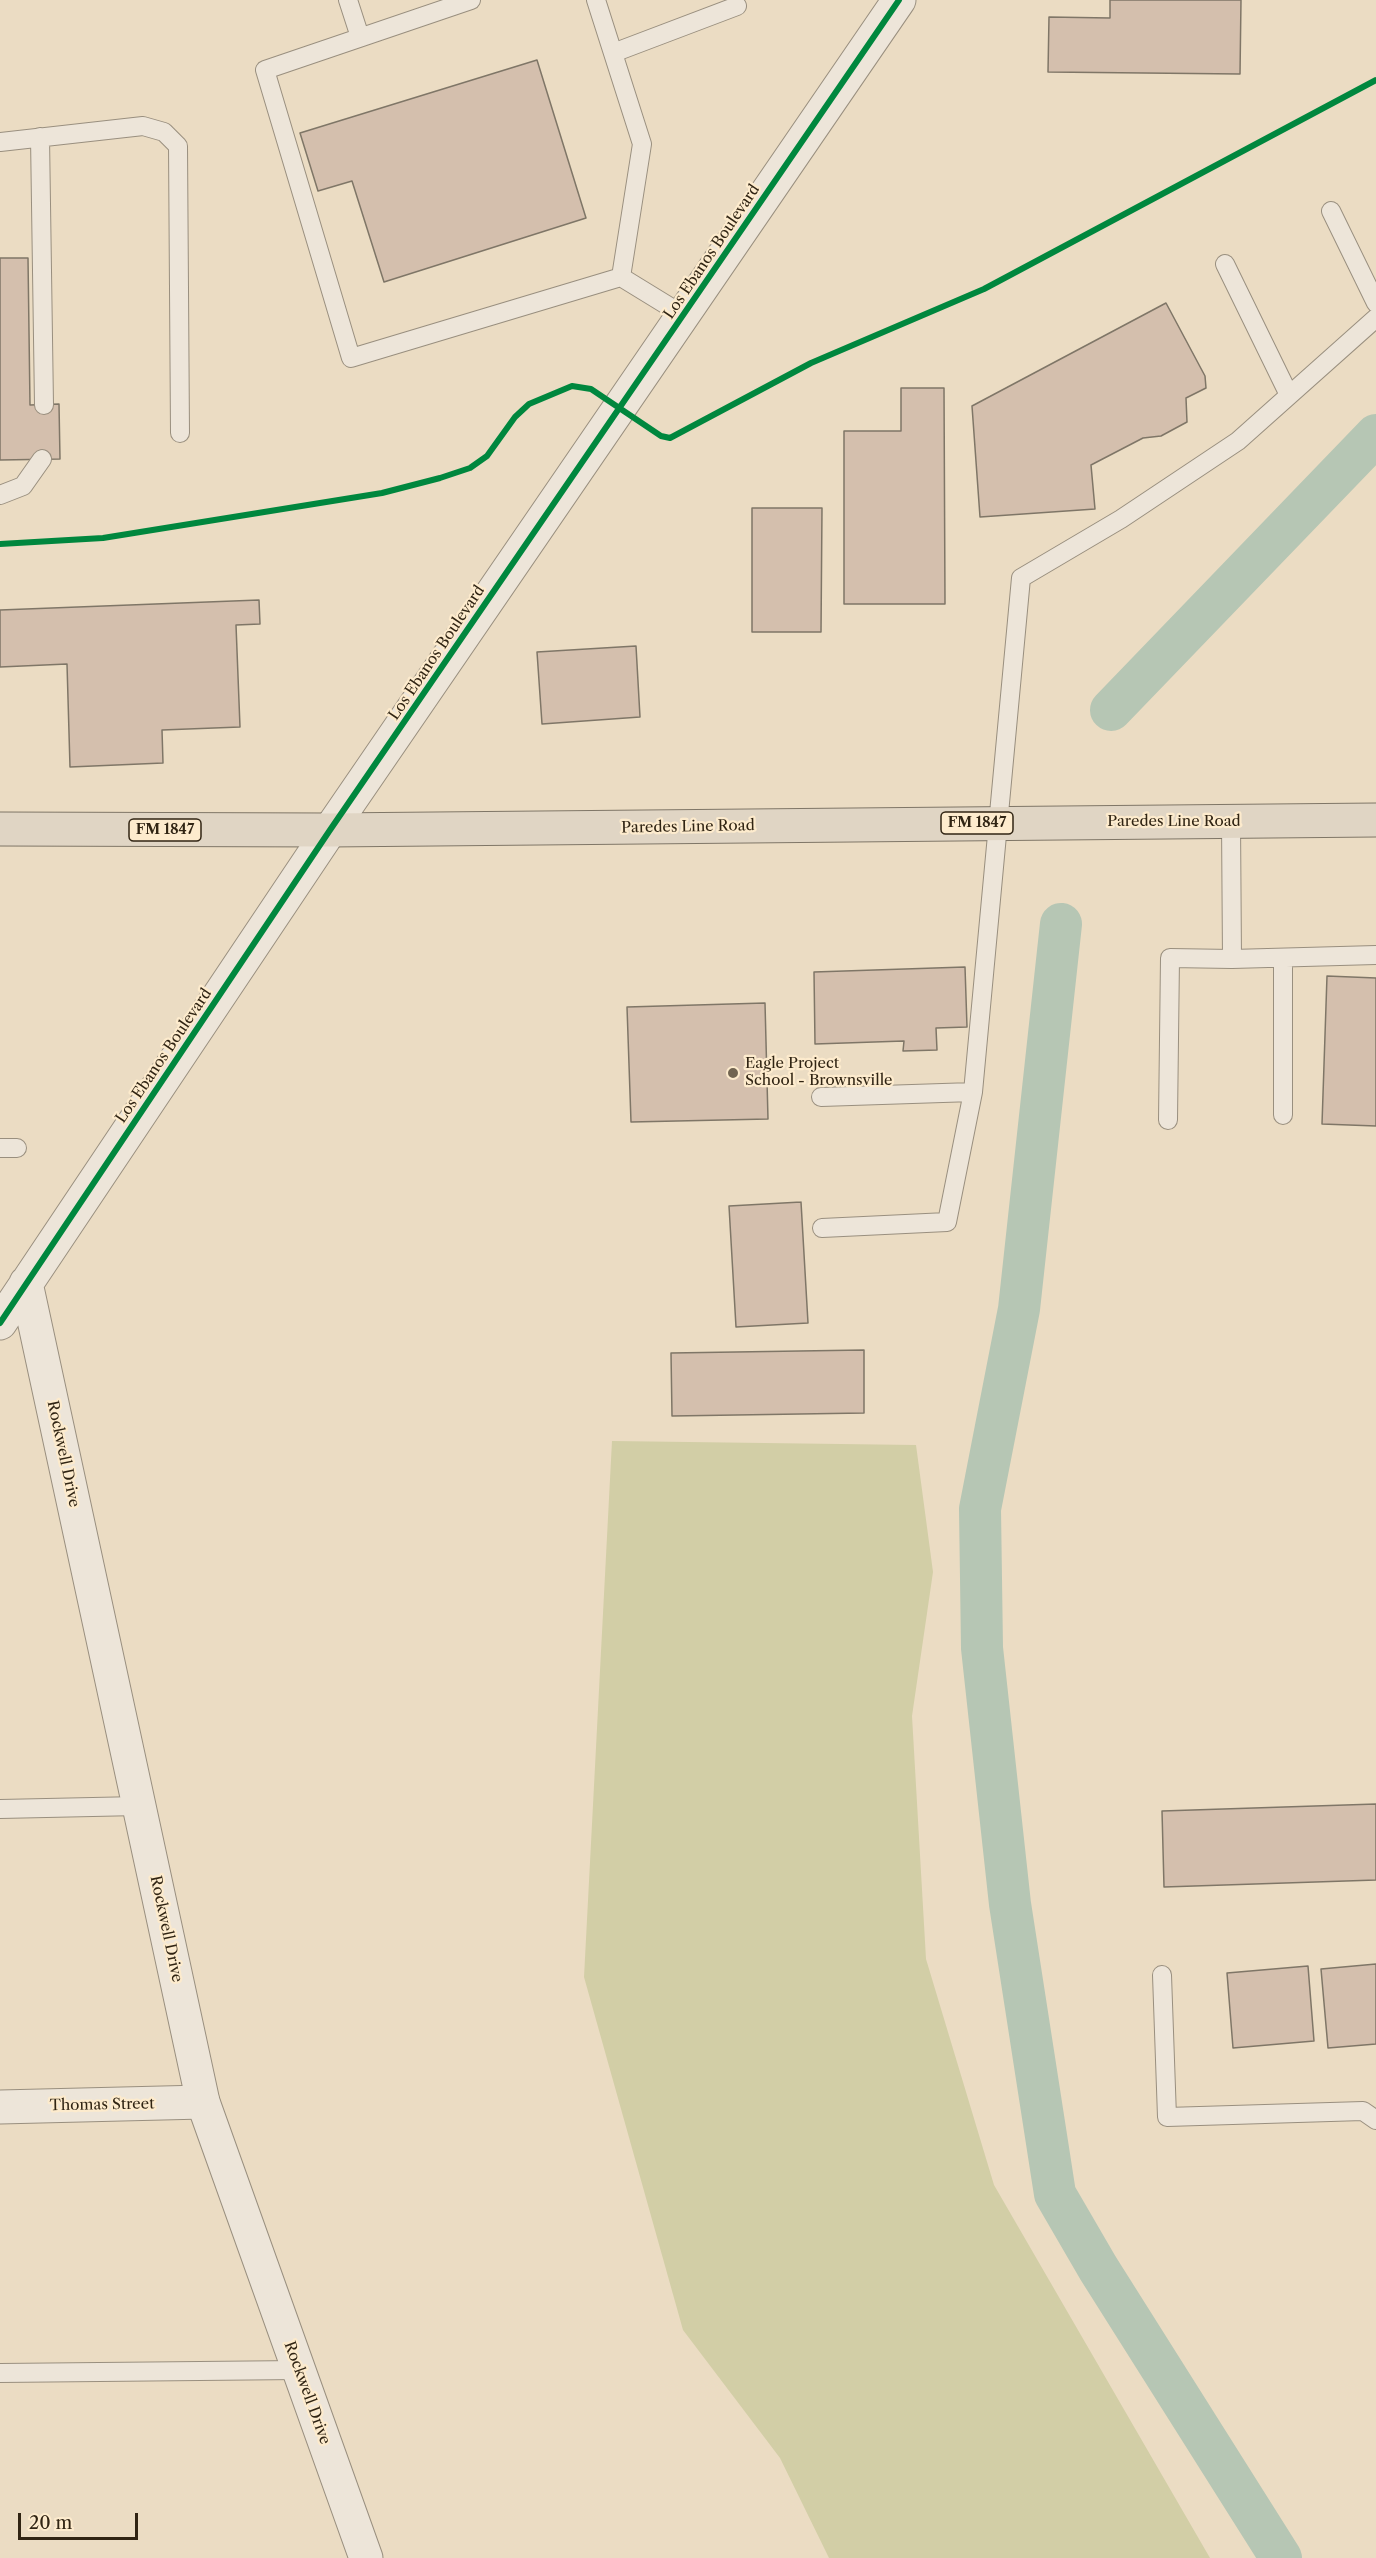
<!DOCTYPE html>
<style>
body{margin:0}
#map{position:relative;width:1376px;height:2558px;overflow:hidden;background:#ebdcc3;font-family:"Libre Caslon Text",serif}
canvas{display:block}
.scale{position:absolute;left:18px;top:2513px;width:120px;height:27px;box-sizing:border-box;border:3px solid #302413;border-top:0;padding-left:8px;font-size:18px;line-height:21px;white-space:nowrap;color:#302413;-webkit-text-stroke:4px #fdebcd;paint-order:stroke}
</style>
<div id="map">
<canvas width="1376" height="2558"></canvas>
<div class="scale">20 m</div>
</div>
<script>
const ctx = document.querySelector('canvas').getContext('2d');
ctx.lineJoin = 'round';
function paint(path, color) { ctx.fillStyle = color; ctx.fill(path, 'evenodd'); }
const shape = rows => new Path2D(rows.map(r => 'M' + r).join(''));
function trace(path, color, width, dash) { ctx.strokeStyle = color; ctx.lineWidth = width; ctx.lineCap = dash ? 'butt' : 'round'; ctx.setLineDash(dash || []); ctx.stroke(path); }
function label(font, color, halo, rows, align = 'center') {
  ctx.font = font + ' "Libre Caslon Text",serif'; ctx.lineWidth = 4.5; ctx.setLineDash([]); ctx.textBaseline = 'middle'; ctx.strokeStyle = halo; ctx.fillStyle = color; for (const [text, x, y, turn = 0] of rows) {
    ctx.save(); ctx.translate(x, y); ctx.rotate((+turn || 0) * Math.PI / 180); ctx.textAlign = isNaN(turn) ? turn : align; if (halo) ctx.strokeText(text, 0, 0); ctx.fillText(text, 0, 0); ctx.restore();
  }
}
const green = shape([
 [612,1441,916,1445,933,1572,912,1716,926,1959,994,2185,1210,2558,829,2558,780,2458,683,2330,584,1977]
]);
const canal = shape([
 [1111,710,1376,435],
 [1061,924,1019,1309,980,1509,982,1648,1010,1904,1055,2194,1098,2268,1281,2558]
]);
const building = shape([
 [1110,0,1241,0,1240,74,1048,72,1049,17,1110,18,1110,0],
 [537,60,586,218,384,282,352,181,318,191,300,133,537,60],
 [0,258,28,258,30,405,59,404,60,459,0,460,0,258],
 [1166,303,1205,376,1206,388,1186,398,1187,422,1161,436,1143,438,1091,465,1095,509,980,517,972,406,1166,303],
 [901,388,944,388,945,604,844,604,844,431,901,431,901,388],
 [752,508,822,508,821,632,752,632,752,508],
 [259,600,260,624,236,625,240,727,162,730,163,763,70,767,67,664,0,667,0,610,259,600],
 [636,646,640,717,542,724,537,652,636,646],
 [965,967,967,1027,936,1028,937,1050,903,1051,904,1041,815,1044,814,972,965,967],
 [1327,976,1376,978,1376,1126,1322,1124,1327,976],
 [765,1003,768,1119,631,1122,627,1007,765,1003],
 [801,1202,808,1323,736,1327,729,1206,801,1202],
 [864,1350,864,1413,672,1416,671,1353,864,1350],
 [1376,1804,1376,1880,1164,1887,1162,1811,1376,1804],
 [1376,1964,1376,2044,1328,2048,1321,1969,1376,1964],
 [1308,1966,1314,2041,1233,2048,1227,1973,1308,1966]
]);
const service = shape([
 [348,0,360,37],
 [471,0,265,70,351,358,621,277,642,144,596,0],
 [613,53,737,6],
 [40,137,44,405],
 [0,142,143,126,164,132,178,146,180,433],
 [1331,211,1376,303],
 [1225,264,1289,395],
 [621,277,683,315],
 [0,495,23,486,42,459],
 [1232,959,1376,955],
 [821,1097,973,1092],
 [1283,1115,1283,958],
 [1168,1120,1170,958,1232,959,1231,822],
 [0,1148,17,1148],
 [822,1228,947,1222,973,1092,1021,578,1121,519,1238,441,1376,318],
 [0,1809,139,1806],
 [1162,1975,1167,2117,1363,2111,1376,2120],
 [0,2373,299,2370]
]);
const minor = shape([
 [0,2107,203,2102]
]);
const tertiary = shape([
 [26,1283,203,2102,366,2558],
 [0,1323,330,830,899,0]
]);
const primary = shape([
 [0,829,330,830,1376,820]
]);
const cycleway = shape([
 [0,544,103,538,382,493,440,478,470,468,487,456,515,417,529,404,572,386,591,389,661,436,670,438,811,363,984,289,1376,80],
 [0,1323,330,830,899,0]
]);
const markers = [
 [733,1073,6,"#716451"]
];
const shields = [
 [977,823,72],
 [165,830,72]
];
const shieldNames = [
 ["FM 1847",977,823],
 ["FM 1847",165,830]
];
const streetNames = [
 ["Los Ebanos Boulevard",712,252,-56],
 ["Los Ebanos Boulevard",437,653,-56],
 ["Paredes Line Road",1174,822],
 ["Paredes Line Road",688,827,-1],
 ["Los Ebanos Boulevard",164,1056,-56],
 ["Rockwell Drive",63,1454,78],
 ["Rockwell Drive",166,1929,78],
 ["Thomas Street",102,2105,-1],
 ["Rockwell Drive",307,2393,70]
];
const poiNames = [
 ["Eagle Project",745,1064],
 ["School - Brownsville",745,1081]
];
paint(green, '#d2cea6');
trace(canal, '#b6c6b4', 42);
paint(building, '#d4bfad');
trace(building, '#7f7667', 1.5);
trace(service, '#998f7f', 20);
trace(minor, '#998f7f', 35);
trace(tertiary, '#998f7f', 35);
trace(primary, '#7f7667', 35);
trace(service, '#ede5d9', 18);
trace(minor, '#ede5d9', 33);
trace(tertiary, '#ede5d9', 33);
trace(primary, '#e0d5c4', 33);
trace(cycleway, '#00873e', 6);
for (const [x, y, r, color] of markers) { const dot = new Path2D(); dot.arc(x, y, r, 0, 2 * Math.PI); ctx.fillStyle = color; ctx.fill(dot); trace(dot, '#fdebcd', 2); }
for (const [x, y, w] of shields) { const box = new Path2D(); box.roundRect(x - w / 2, y - 11, w, 22, 4.5); ctx.fillStyle = '#fdebcd'; ctx.fill(box); trace(box, '#302413', 1.5); }
label('bold 14px', '#302413', null, shieldNames);
label('15px', '#302413', '#fdebcd', streetNames);
label('15px', '#302413', '#fdebcd', poiNames, 'left');
</script>
